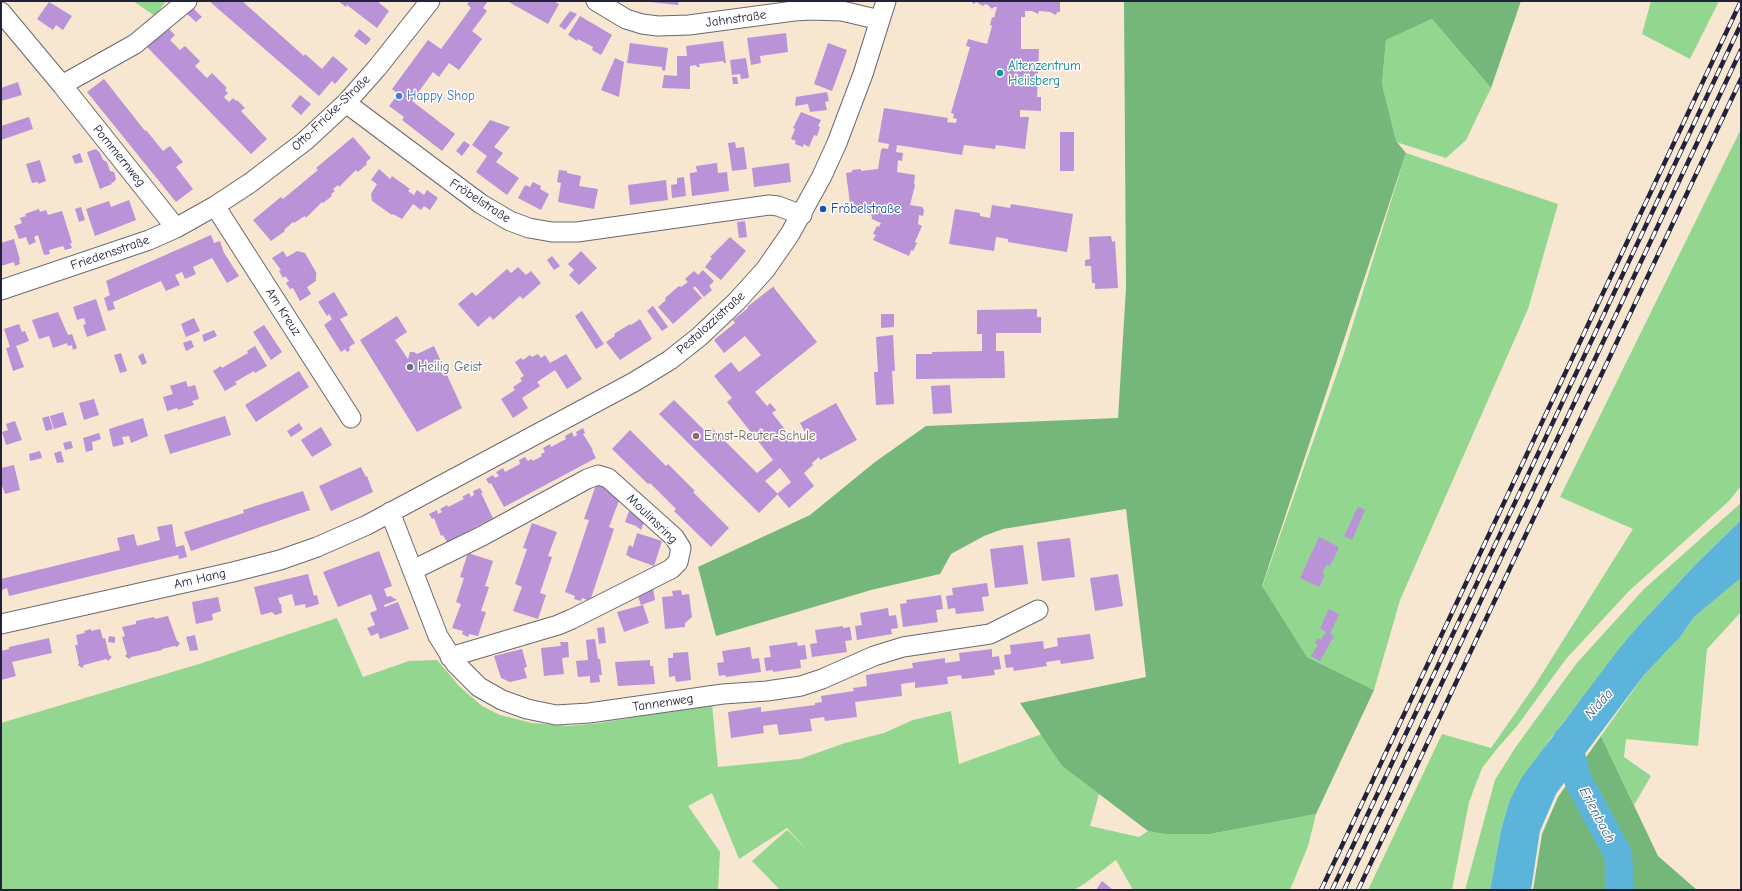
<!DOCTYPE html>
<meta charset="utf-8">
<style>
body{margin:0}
#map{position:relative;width:1742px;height:891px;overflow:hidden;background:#f7e6d0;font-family:"Comic Neue",sans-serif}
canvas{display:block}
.frame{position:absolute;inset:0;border:2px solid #22223b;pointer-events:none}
</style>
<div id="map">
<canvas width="1742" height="891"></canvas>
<div class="frame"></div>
</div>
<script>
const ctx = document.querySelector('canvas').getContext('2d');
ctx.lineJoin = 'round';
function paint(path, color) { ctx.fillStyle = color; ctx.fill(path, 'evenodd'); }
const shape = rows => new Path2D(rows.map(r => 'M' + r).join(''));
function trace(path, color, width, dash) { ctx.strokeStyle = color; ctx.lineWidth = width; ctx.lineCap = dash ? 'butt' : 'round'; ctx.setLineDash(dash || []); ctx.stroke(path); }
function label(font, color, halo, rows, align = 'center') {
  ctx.font = font + ' "Comic Neue",sans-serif'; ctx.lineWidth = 3; ctx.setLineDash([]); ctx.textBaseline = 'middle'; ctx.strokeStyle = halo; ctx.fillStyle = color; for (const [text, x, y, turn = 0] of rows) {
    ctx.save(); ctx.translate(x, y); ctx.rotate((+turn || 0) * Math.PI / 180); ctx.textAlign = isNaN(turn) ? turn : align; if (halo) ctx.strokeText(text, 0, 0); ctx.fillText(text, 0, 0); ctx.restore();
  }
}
const green = shape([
 [133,1,166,1,155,16],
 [1651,1,1719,1,1690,59,1642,34],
 [1432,19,1491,88,1466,140,1446,158,1396,142,1382,84,1386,40],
 [1741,129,1741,486,1729,501,1629,591,1566,659,1517,726,1496,750,1482,768,1469,802,1452,890,1368,890,1442,734,1491,748,1535,685,1633,529,1560,497],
 [1406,153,1558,204,1528,309,1400,600,1374,690,1307,657,1262,587,1343,356],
 [1741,503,1741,520,1696,564,1641,623,1550,739,1509,802,1501,830,1490,890,1465,890,1495,780,1515,748,1576,664,1644,589],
 [1741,578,1741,612,1707,649,1698,746,1626,739,1624,757,1651,776,1634,805,1601,736,1644,675,1681,636,1694,617],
 [337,618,363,677,409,661,437,660,460,687,482,706,500,715,532,723,568,726,600,723,712,704,718,767,800,759,845,743,884,733,913,720,951,711,959,764,1042,734,1062,766,1099,794,1090,826,1139,837,1148,831,1164,834,1210,834,1316,814,1308,846,1290,890,1133,890,1116,860,1084,884,1074,890,780,890,752,861,787,830,807,850,787,828,739,859,712,793,688,806,720,852,718,890,1,890,1,723,199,664]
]);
const forest = shape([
 [1124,1,1521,1,1491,88,1432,19,1386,40,1382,84,1396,141,1406,153,1262,586,1307,657,1374,690,1316,814,1210,834,1164,834,1148,831,1062,766,1020,703,1146,677,1126,509,1003,529,984,536,951,554,940,574,871,590,716,636,698,567,810,515,875,462,926,426,1118,418,1126,288],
 [1601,736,1658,856,1697,890,1533,890,1542,834,1558,797]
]);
const water = shape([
 [1741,520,1741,578,1694,617,1681,636,1644,675,1584,755,1556,794,1540,831,1531,890,1490,890,1501,830,1509,802,1522,777,1619,649,1641,623,1696,564]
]);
const river = shape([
 [1567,740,1578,780,1618,854,1620,890]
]);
const building = shape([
 [209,1,242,1,304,56,305,54,322,69,333,56,348,69,335,84,332,81,319,96],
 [338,1,377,1,389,11,377,28,347,5,346,7],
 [470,1,488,1,483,8,487,11,472,31,482,39,459,70,449,63,439,77,433,72,412,101,455,134,442,151,402,120,404,117,389,106,398,94,392,89,428,40,441,49,471,8,467,4],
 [507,1,553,1,559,4,548,24],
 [641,1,679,1,678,5],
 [970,1,1060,1,1060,12,1057,12,1056,15,1050,12,1039,11,1038,14,1032,11,1025,11,1025,17,1021,17,1021,49,1039,49,1037,97,1041,97,1041,111,1020,110,1020,117,1029,117,1025,149,996,145,995,149,964,145,962,155,897,145,896,152,903,153,902,161,898,160,897,172,915,175,914,184,915,185,910,205,922,207,924,210,923,216,919,215,918,224,922,226,915,242,917,243,913,251,911,250,909,256,873,240,876,235,873,234,877,226,879,227,881,223,872,219,871,209,866,209,866,212,857,213,857,210,851,211,846,173,852,172,852,170,861,169,861,171,878,169,881,150,883,148,888,149,889,144,878,142,884,108,948,118,947,122,956,123,957,119,953,118,954,114,951,113,970,47,966,46,968,39,987,44,992,26,990,25,992,17,994,18,997,7,994,7,992,9,988,5,985,4,983,6,978,3,976,2,974,4],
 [49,2,72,16,63,30,56,25,53,30,37,19],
 [192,7,202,17,196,22,186,13],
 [570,11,577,14,565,30,559,26],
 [580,16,612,35,601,55,592,50,593,47,578,39,577,41,568,35],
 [168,28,175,35,170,40,180,50,185,46,200,61,195,66,207,78,212,73,227,88,225,90,228,93,224,97,229,102,233,98,236,101,237,100,245,108,241,111,267,139,251,154,147,47],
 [359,29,371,39,366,45,354,36],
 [786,33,788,52,760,56,761,63,751,65,747,38],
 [723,41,726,63,724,63,723,61,699,64,700,67,697,67,696,65,690,66,690,89,662,88,664,75,677,76,677,56,687,56,686,46],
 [630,43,668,48,665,71,662,70,662,67,627,63],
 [828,43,847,50,832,91,814,84],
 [615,58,624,62,619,97,601,90],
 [746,58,749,78,741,79,740,74,732,75,730,60],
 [732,77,737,77,738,84,733,84],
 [104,79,145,131,146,130,163,151,170,146,183,162,176,167,193,189,176,202,87,92],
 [18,82,22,95,1,101,1,88],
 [827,92,829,101,825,102,827,110,810,112,808,104,795,106,796,97],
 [300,95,311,104,301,115,291,106],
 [801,112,821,120,818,126,820,127,817,136,814,135,809,147,804,144,803,147,795,144,796,141,791,139,795,129,793,128],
 [29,117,33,129,1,140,1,126],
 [490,120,510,127,494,147,503,153,496,162,519,178,507,195,476,172,487,156,472,145],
 [1060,132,1074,132,1074,171,1060,171],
 [353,137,371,158,366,162,367,164,358,172,356,170,339,187,338,185,333,189,335,191,331,194,332,196,323,203,322,202,306,218,305,216,294,223,293,222,284,230,285,231,271,241,253,220,281,197,283,199,318,170,316,168],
 [464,141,470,145,462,156,456,151],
 [735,142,736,148,744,147,747,169,732,171,728,143],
 [96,149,100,153,103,160,107,162,110,171,114,172,116,179,114,182,111,183,112,184,100,189,87,152],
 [80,153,83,162,75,164,72,156],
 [40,160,46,181,38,184,38,182,32,183,26,164],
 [717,163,718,173,727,172,729,191,692,196,690,177,690,173,697,172,696,166],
 [789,163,791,182,754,187,752,168],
 [379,169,390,179,392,176,410,189,408,191,414,195,417,190,424,195,427,190,438,198,430,210,424,206,421,210,413,204,402,219,393,214,392,215,372,201,371,194,377,184,371,180],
 [559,170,567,171,567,173,581,176,579,186,598,189,594,209,558,202,561,183,557,182],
 [684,177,686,196,672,198,671,185,677,184,677,178],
 [666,180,668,200,630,205,628,185],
 [533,182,541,186,540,189,549,194,541,210,518,198,525,185,530,187],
 [129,200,136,220,95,236,86,209,109,201,111,207],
 [1011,204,1073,214,1067,252,1008,242,1008,239,996,237,994,251,949,244,955,209,980,213,980,216,990,218,992,205,1010,208],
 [81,207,85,220,79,222,75,209],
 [39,209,40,212,46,210,48,215,62,211,72,243,70,243,72,248,65,250,63,246,49,250,50,254,44,255,38,235,34,237,36,242,29,245,26,237,19,239,14,226,22,223,20,218,26,216,25,214],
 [745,221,747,237,739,238,737,222],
 [211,235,214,243,220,241,224,253,239,276,227,283,212,258,193,267,196,274,185,279,182,272,175,275,180,285,166,291,161,281,113,302,115,309,108,311,104,298,110,295,106,281],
 [1111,236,1112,242,1115,241,1118,288,1095,289,1095,283,1092,283,1091,266,1085,266,1085,260,1090,259,1089,237],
 [730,237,746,251,721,280,705,267,712,258,710,257],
 [14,239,20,260,19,260,20,264,15,266,14,262,1,266,1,243],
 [283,251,287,257,297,251,305,253,317,274,316,274,316,281,307,287,311,294,300,301,293,288,290,289,286,283,289,281,285,276,283,278,279,271,281,270,272,258],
 [581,251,597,268,579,285,569,275,574,270,568,264],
 [552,256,560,266,554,270,547,260],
 [518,267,526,275,531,271,541,283,523,299,520,296,493,320,490,316,478,327,458,304,472,292,476,296,507,269,511,273],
 [703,270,714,281,709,286,712,290,704,297,695,286,693,288,702,298,673,324,658,307,666,300,665,298,679,286,681,287,688,282,685,279,694,271,698,275],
 [774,286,774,288,817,342,755,392,767,406,770,403,776,410,772,413,796,443,806,434,800,423,836,403,857,440,820,460,819,457,812,463,813,465,804,473,814,486,789,508,777,494,791,482,780,468,765,481,778,494,759,513,659,414,674,400,707,433,712,428,757,473,773,460,727,402,732,398,714,376,731,362,739,372,761,355,745,336,724,353,714,340,735,323,733,320,748,308,747,307],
 [334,292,348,315,340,319,355,343,349,347,350,350,347,352,345,349,341,352,324,325,332,319,329,314,327,316,318,302],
 [96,299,106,330,87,337,83,325,86,324,84,318,77,320,73,307],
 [653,306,668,327,662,331,647,311],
 [1037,309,1037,317,1041,317,1041,333,996,333,996,351,1004,351,1005,378,916,379,916,354,932,354,932,352,982,351,982,334,977,334,977,310],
 [582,311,604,344,596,349,575,316],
 [58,312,68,335,72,334,77,348,73,350,72,345,68,346,67,343,53,348,49,336,39,339,32,320],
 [881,314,894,314,894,327,881,328],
 [397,316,407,332,395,340,408,359,410,352,414,352,417,354,434,346,462,408,417,432,360,340],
 [194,318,200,331,186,337,181,324],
 [640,319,652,339,620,360,606,342,615,336,614,334,630,324,631,325],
 [19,324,22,332,25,331,29,341,16,346,24,367,13,371,6,348,10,347,4,329],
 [264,325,282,352,271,360,253,332],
 [214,330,217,336,204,342,202,335],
 [893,335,895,371,892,371,894,404,876,405,874,372,878,372,876,337],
 [191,340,194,347,186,351,183,343],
 [255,346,267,366,255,373,254,371,235,382,237,384,225,391,213,371,221,366,222,368,248,353,247,351],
 [121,353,127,371,120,373,114,355],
 [143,353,147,363,142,365,138,356],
 [538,354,541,358,545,355,550,363,566,354,582,379,567,389,555,370,537,382,540,386,522,398,528,408,513,418,501,399,515,390,513,387,522,381,520,378,524,376,515,362,521,358,523,360,530,355,532,357],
 [299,371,309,387,256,422,245,405],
 [186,381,188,387,195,385,199,399,192,401,194,405,178,410,177,408,167,411,163,397,173,394,170,386],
 [950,385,952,413,933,414,931,386],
 [94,399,99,415,84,420,79,403],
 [63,412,67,425,54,429,50,416],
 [49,416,53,429,46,431,42,418],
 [225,416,231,435,170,454,164,435],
 [143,418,148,436,131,443,129,436,122,437,124,444,113,447,109,429],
 [15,421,22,440,6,445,2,432,8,430,6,424],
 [299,423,303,429,291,437,287,431],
 [321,427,332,445,312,457,301,440],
 [583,428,585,433,583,434,593,450,592,450,596,458,504,507,491,483,489,484,486,479,493,475,495,478,499,476,496,472,503,468,505,472,520,464,519,460,525,457,528,461,532,459,533,461,542,456,541,454,545,452,543,448,550,444,551,447,566,439,565,436,572,432,574,437,577,435,576,432],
 [630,430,666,466,668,464,695,491,693,492,729,528,711,547,674,511,676,509,650,483,648,484,612,449],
 [99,433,101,439,92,442,93,450,86,452,83,438],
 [71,441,73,448,65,450,63,443],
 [40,451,42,458,30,461,29,454],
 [61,451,64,462,57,463,54,453],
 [14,465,20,490,5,494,1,483,1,468],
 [361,467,366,477,367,476,373,492,331,511,319,486],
 [597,482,620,498,609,527,614,529,590,601,582,598,581,601,574,599,575,596,565,592,589,520,584,519],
 [480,488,483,493,481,493,493,518,447,542,443,535,441,536,434,518,432,519,429,514,437,510,438,514,442,512,440,509,447,505,448,507,464,499,462,497,469,493,471,497,474,495,473,491],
 [303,491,310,510,191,551,184,532,244,513,243,510],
 [1358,507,1365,510,1352,540,1344,536],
 [629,511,640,515,645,519,641,530,636,526,625,522],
 [532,523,557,532,548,556,552,557,540,593,546,595,538,619,513,611,522,587,515,584,527,549,523,548],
 [172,524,176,547,184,545,187,557,179,559,178,555,9,596,7,588,2,590,1,579,120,550,117,538,134,534,137,546,160,540,157,527],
 [637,533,662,541,654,566,629,557,629,556,626,555,629,545,633,547],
 [1319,537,1339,547,1330,566,1327,564,1322,573,1325,575,1319,587,1300,578],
 [1070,538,1075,577,1042,581,1037,542],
 [1023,545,1028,584,995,588,990,549],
 [379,551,392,586,384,589,387,597,390,596,397,600,384,605,385,607,398,602,409,629,380,639,378,633,371,636,367,628,375,625,370,613,377,610,371,594,338,607,323,572],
 [468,553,493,561,485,586,489,587,481,611,486,612,478,636,469,634,468,637,462,634,463,631,452,628,461,604,456,602,464,578,460,577],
 [308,574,314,596,317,595,319,604,306,608,305,604,295,606,292,594,278,598,280,604,281,604,282,613,275,615,272,612,261,615,254,587],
 [1118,574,1123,606,1095,611,1090,578],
 [987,583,989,596,982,597,984,611,956,614,955,608,948,609,946,596,953,595,952,588],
 [653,588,655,600,641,605,638,596],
 [681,590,682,595,689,594,692,617,685,623,685,627,665,629,662,597,673,596,672,591],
 [941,595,943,609,936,610,938,622,903,627,900,604,907,603,906,600],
 [218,597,221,611,212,614,213,620,196,624,192,602],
 [643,605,649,623,624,632,617,612],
 [888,608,889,616,896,615,898,628,891,629,892,634,857,640,855,626,862,625,860,613],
 [1329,609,1339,614,1330,634,1334,636,1320,661,1311,656,1318,645,1315,643,1318,638,1321,640,1326,632,1320,628],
 [168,616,177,641,180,643,177,647,174,646,162,649,162,650,131,657,129,659,125,656,127,654,122,637,125,636,122,627,136,624,136,621,154,617,155,619],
 [843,626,843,628,850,627,852,640,845,641,847,652,812,657,810,644,817,643,815,630],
 [604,627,606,643,599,644,597,628],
 [91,629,91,631,100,629,103,639,105,638,109,655,112,657,108,661,106,659,84,665,82,668,78,665,79,663,75,645,78,645,76,635,85,633,84,631],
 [1090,634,1094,659,1061,664,1060,660,1046,662,1047,666,1014,671,1013,667,1006,668,1004,655,1011,654,1010,645,1043,641,1044,649,1058,646,1057,638],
 [195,635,198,650,190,651,186,637],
 [109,636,115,637,115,643,108,642],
 [49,638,52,653,12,662,16,676,1,680,1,651,9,649,9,647],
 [595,639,598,659,600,659,602,675,599,675,600,682,590,683,590,676,578,677,576,661,588,660,586,640],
 [560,642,568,642,569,657,562,658,564,674,544,676,541,648,561,646],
 [797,642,798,646,805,645,807,659,800,660,801,668,773,672,773,670,766,671,764,658,771,657,769,646],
 [750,647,752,659,759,658,761,672,726,677,725,675,719,676,717,663,724,662,722,651],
 [522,649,527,667,524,668,527,678,510,682,501,678,494,656],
 [992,649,992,657,999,656,1001,669,994,670,995,675,962,679,961,675,947,677,948,684,915,688,915,682,901,684,902,696,855,702,857,717,825,721,824,717,810,719,812,731,779,735,777,724,763,726,764,733,731,738,728,712,761,707,761,712,815,705,815,703,822,702,821,696,854,691,853,688,867,686,866,675,913,668,912,663,945,658,945,663,960,661,959,653],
 [688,652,691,680,676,682,675,676,669,677,668,658,673,658,673,653],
 [650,660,650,666,653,666,655,684,618,686,615,662],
 [1102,881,1113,890,1096,890]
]);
const street = shape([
 [596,1,626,19,642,24,658,26,689,25,794,11,811,10,842,11,880,20],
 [1,12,62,85,176,228],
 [62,85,135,44,187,1],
 [346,103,481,204,510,221,529,228,552,232,577,232,769,205,778,206,802,215],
 [215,206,351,418],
 [1,290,149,240,176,228,215,206,250,183,305,141,346,103,377,68,430,1],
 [390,512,438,636,455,663,479,687,502,700,527,709,556,715,589,713,723,694,767,691,801,686,822,679,874,656,903,647,990,634,1038,610],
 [413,570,482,536,587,479,598,475,608,478,674,537,681,548,678,562,671,569,572,619,558,625,450,657],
 [1,624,233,572,280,560,317,547,367,525,634,382,670,360,699,337,736,302,765,270,790,234,822,176,837,143,863,74,886,1]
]);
const rail = shape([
 [1321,890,1741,1],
 [1332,890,1741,24],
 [1344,890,1741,50],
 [1358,890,1741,79]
]);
const markers = [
 [1000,73,4,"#0f9aa8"],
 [399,96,4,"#3f7fe0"],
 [823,209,4,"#1a4fb4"],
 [410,367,4,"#6b7280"],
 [696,436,4,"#8d6e63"]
];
const streetNames = [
 ["Jahnstraße",736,19,-8],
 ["Otto-Fricke-Straße",331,113,-44],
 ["Pommernweg",119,156,51],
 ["Fröbelstraße",480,201,33],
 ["Friedensstraße",110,253,-19],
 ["Am Kreuz",283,312,57],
 ["Pestalozzistraße",711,323,-42],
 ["Moulinsring",652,519,44],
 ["Am Hang",200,579,-13],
 ["Tannenweg",663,703,-8]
];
const cultureNames = [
 ["Altenzentrum",1008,66],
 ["Heilsberg",1008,81]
];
const shopNames = [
 ["Happy Shop",407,96]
];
const transitNames = [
 ["Fröbelstraße",831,209]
];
const worshipNames = [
 ["Heilig Geist",418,367]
];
const educationNames = [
 ["Ernst-Reuter-Schule",704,436]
];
const waterNames = [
 ["Nidda",1599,704,-48],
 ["Erlenbach",1597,815,62]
];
paint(green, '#92d68f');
paint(forest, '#75b77a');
paint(water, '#5db4da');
trace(river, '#5db4da', 28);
paint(building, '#b992d7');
trace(street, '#6d676f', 21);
trace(street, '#fff', 19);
trace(rail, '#22223b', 4.5);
trace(rail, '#fff', 3, [9]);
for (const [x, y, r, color] of markers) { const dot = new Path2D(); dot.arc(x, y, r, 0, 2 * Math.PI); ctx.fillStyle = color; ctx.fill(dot); trace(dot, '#fff', 1.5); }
label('13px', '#22223b', '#fff', streetNames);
label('13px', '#0d838f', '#fff', cultureNames, 'left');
label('13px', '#366cbe', '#fff', shopNames, 'left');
label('13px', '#164399', '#fff', transitNames, 'left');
label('13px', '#5b616d', '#fff', worshipNames, 'left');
label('13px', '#785e54', '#fff', educationNames, 'left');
label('italic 14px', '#3a5c7b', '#fff', waterNames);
</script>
